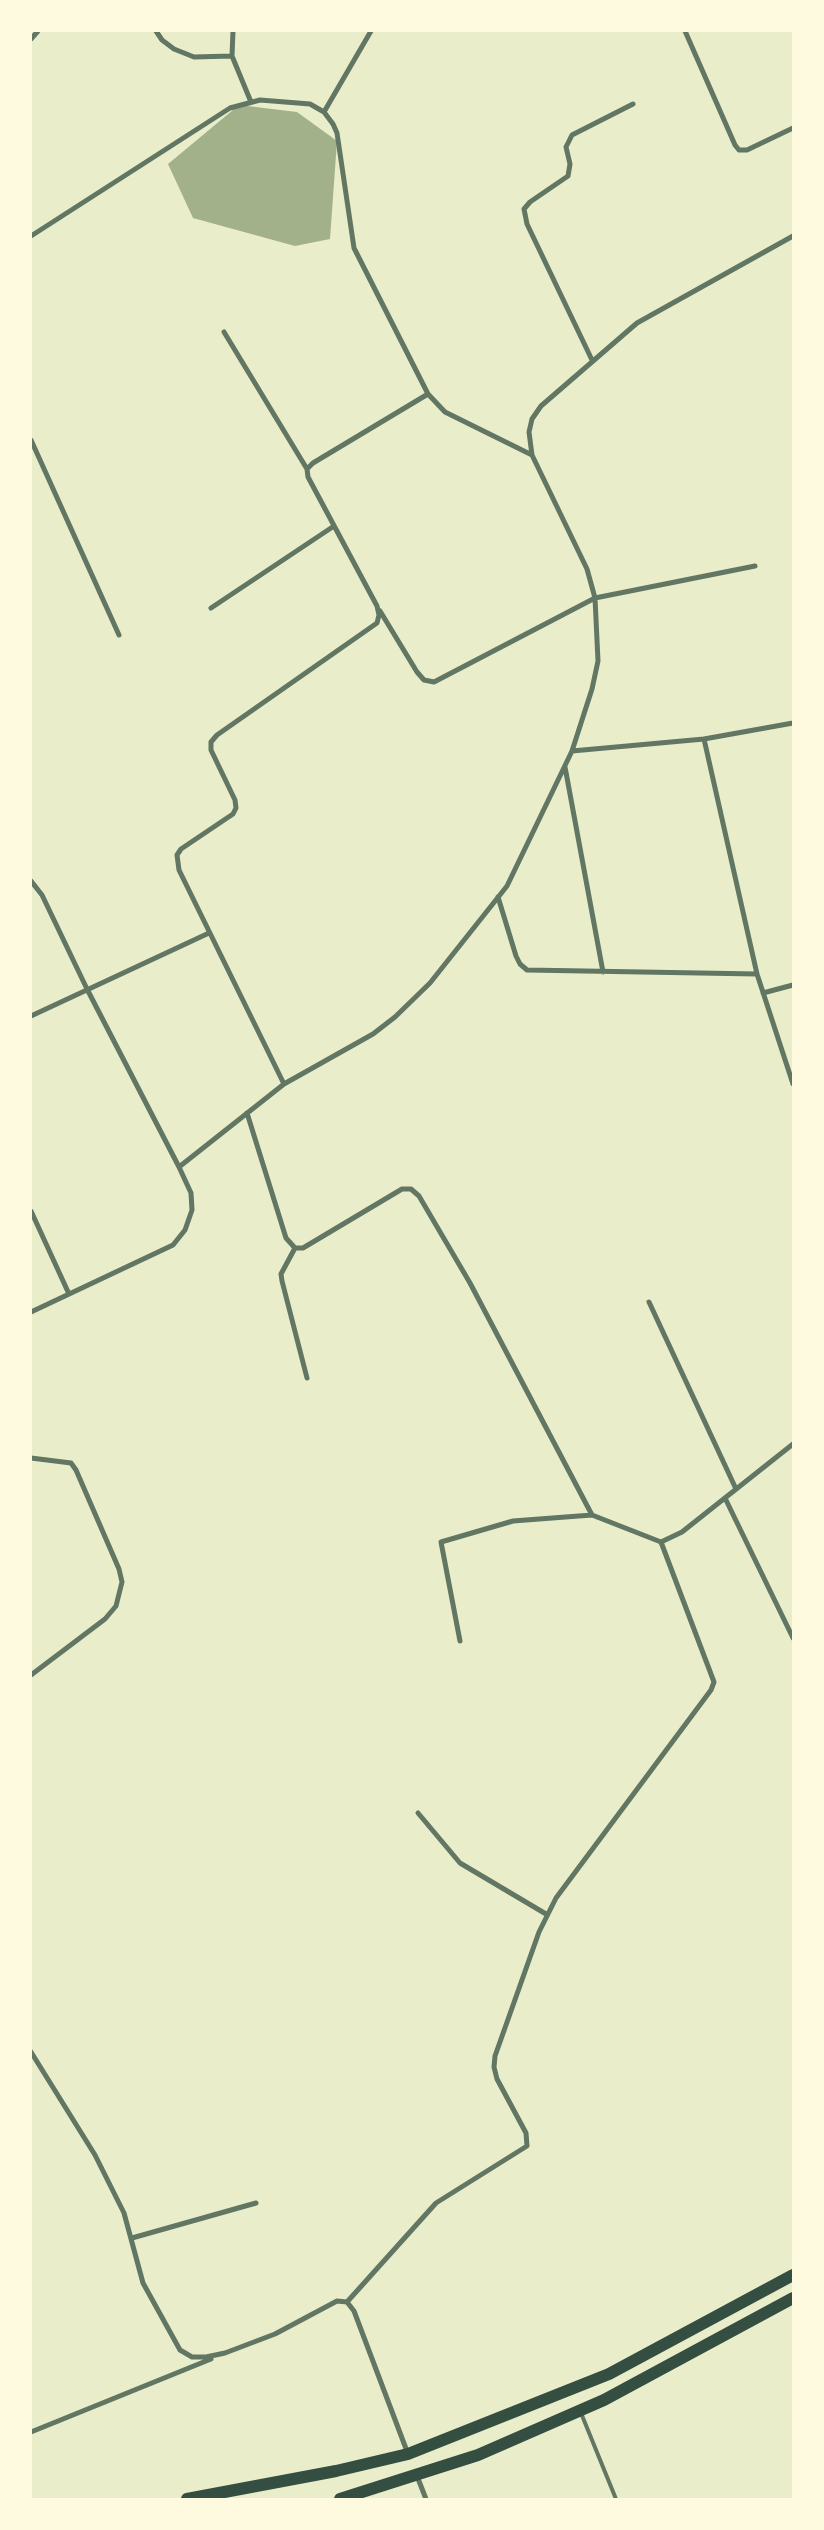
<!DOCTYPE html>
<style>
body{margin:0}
#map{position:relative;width:824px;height:2530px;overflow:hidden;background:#e9edc9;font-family:"Fira Sans",sans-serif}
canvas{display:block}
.frame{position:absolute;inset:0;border:32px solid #fefae0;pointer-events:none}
</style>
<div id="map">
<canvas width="824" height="2530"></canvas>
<div class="frame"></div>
</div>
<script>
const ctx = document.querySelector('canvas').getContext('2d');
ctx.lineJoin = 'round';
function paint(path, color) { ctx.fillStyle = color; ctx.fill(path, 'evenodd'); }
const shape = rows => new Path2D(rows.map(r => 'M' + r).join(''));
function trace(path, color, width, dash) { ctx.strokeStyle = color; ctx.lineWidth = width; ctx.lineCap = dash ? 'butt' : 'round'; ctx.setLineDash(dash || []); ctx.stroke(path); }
const water = shape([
 [239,105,297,112,337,141,330,239,295,246,193,218,168,164]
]);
const service = shape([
 [581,2413,616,2499]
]);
const minor = shape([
 [156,31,162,40,174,49,194,57,232,56],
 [233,31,232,56,251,102],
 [685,31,735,145,739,150,747,150,793,128],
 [31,39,38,31],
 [324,112,371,31],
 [31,236,230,108,260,100,310,104,324,112,333,124,337,133,354,248,428,394,445,412,532,455],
 [224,332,307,469],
 [592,360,527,224,524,209,530,202,568,176,570,164,566,147,572,135,633,104],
 [31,440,119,635],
 [211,608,334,526],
 [380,611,417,672,424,680,434,682,595,598,755,566],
 [704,739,757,974,793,1084],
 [572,751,704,739,793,723],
 [565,767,603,972],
 [31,881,42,895,87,989,179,1167,191,1193,192,1210,185,1230,173,1245,31,1312],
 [498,897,516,956,520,964,527,970,757,974],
 [763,993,793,985],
 [31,1016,209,933],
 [284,1084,179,870,177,855,181,849,233,814,236,808,235,800,211,750,211,742,217,735,377,623,379,615,377,606,308,477,307,469,313,463,428,394],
 [247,1113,286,1238,295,1248,303,1248,402,1189,411,1189,419,1196,470,1283,592,1515],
 [179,1167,284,1084,373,1034,395,1017,430,983,507,886,572,751,592,689,598,661,595,598,587,569,532,455,529,432,532,419,541,406,637,323,793,236],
 [31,1211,69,1294],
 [295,1248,281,1274,282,1281,307,1378],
 [649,1302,736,1489],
 [31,1458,71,1463,76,1470,119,1569,122,1582,116,1606,105,1619,31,1675],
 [725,1498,793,1638],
 [460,1641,441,1542,513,1521,592,1515,661,1542,682,1532,793,1444],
 [418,1813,460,1863,546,1914],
 [31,2052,95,2155,124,2213,143,2283,180,2350,192,2357,206,2357,225,2353,275,2334,337,2301,347,2302,354,2311,408,2454],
 [132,2238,256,2203],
 [347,2302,436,2203,527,2146,526,2133,497,2079,494,2067,495,2056,539,1932,556,1898,711,1690,714,1682,661,1542],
 [31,2432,211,2359],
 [417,2476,426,2499]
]);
const trunk = shape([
 [187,2499,336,2471,408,2454,609,2374,793,2275],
 [340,2499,478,2455,604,2400,793,2298]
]);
paint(water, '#a3b18a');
trace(service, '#617663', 4);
trace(minor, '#617663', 5);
trace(trunk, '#344e41', 12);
</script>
